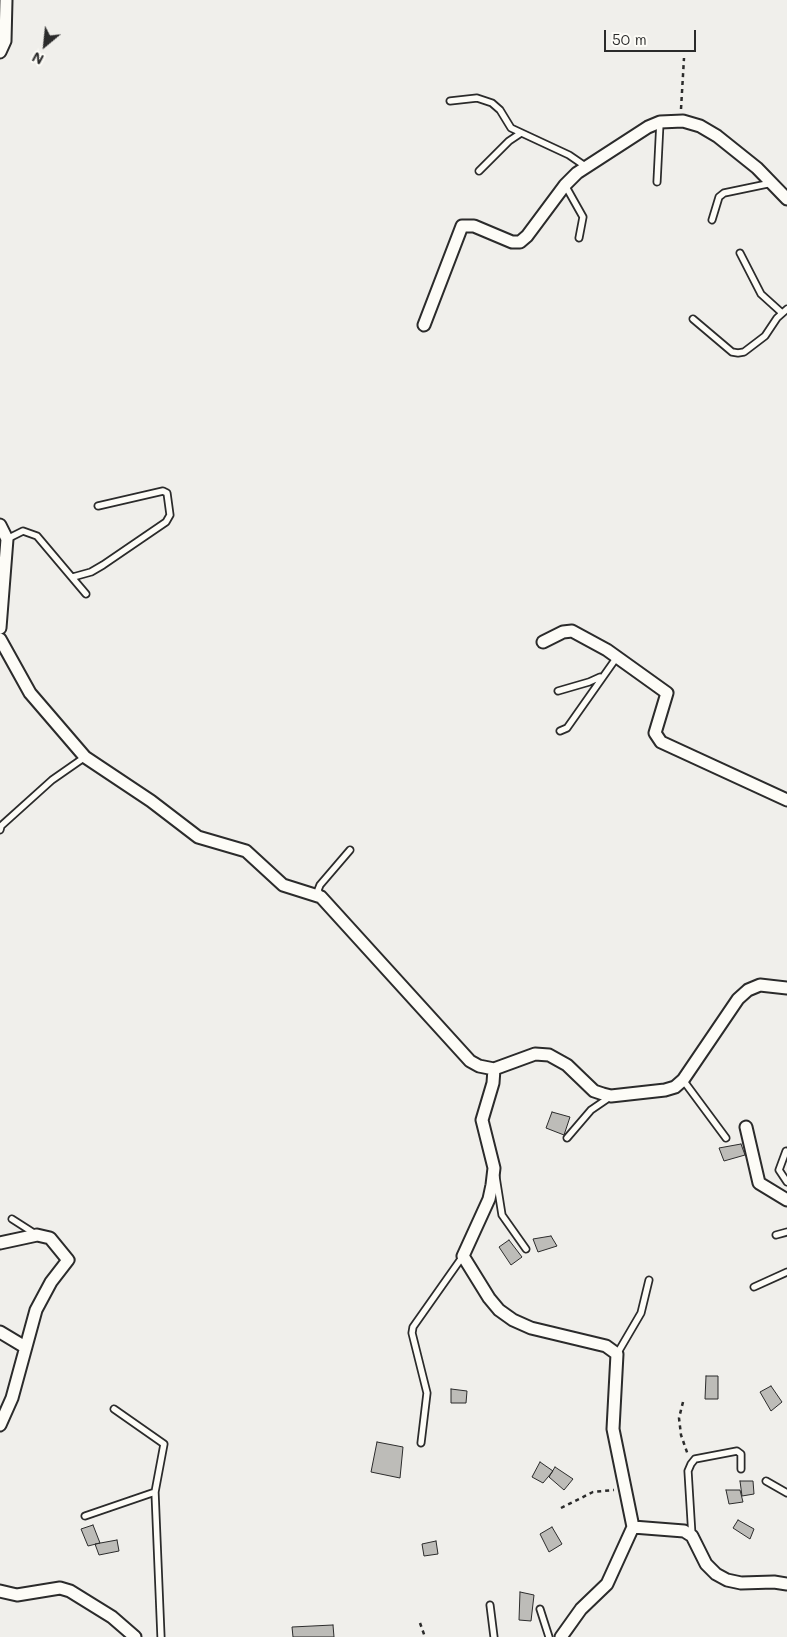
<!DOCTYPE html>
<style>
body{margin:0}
#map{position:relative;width:787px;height:1637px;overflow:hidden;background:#f0efeb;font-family:Mali,sans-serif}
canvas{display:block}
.north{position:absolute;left:20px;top:20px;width:50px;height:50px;-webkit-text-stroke:4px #fdfcf7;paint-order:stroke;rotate:208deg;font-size:14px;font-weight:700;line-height:20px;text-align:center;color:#2b2b2b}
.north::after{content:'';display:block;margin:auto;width:18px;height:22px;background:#2b2b2b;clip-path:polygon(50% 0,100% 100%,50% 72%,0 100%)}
.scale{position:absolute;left:604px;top:30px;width:92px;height:22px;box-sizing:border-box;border:2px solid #2b2b2b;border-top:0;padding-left:6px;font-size:15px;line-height:18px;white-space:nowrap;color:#2b2b2b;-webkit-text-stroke:4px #fdfcf7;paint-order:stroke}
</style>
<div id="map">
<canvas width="787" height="1637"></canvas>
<div class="north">N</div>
<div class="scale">50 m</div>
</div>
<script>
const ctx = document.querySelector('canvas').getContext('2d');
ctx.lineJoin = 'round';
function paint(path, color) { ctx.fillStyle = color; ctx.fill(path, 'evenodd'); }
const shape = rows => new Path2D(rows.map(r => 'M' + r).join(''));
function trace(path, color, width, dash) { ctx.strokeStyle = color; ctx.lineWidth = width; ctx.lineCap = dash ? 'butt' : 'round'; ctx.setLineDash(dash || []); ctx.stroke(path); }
const building = shape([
 [552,1112,570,1117,564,1135,546,1128,552,1112],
 [741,1144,745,1155,724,1161,719,1148,741,1144],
 [551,1236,557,1246,538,1252,533,1239,551,1236],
 [509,1240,522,1257,511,1265,499,1247,509,1240],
 [706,1376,718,1376,718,1399,705,1399,706,1376],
 [771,1386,782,1402,771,1411,760,1392,771,1386],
 [451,1389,467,1391,466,1403,451,1403,451,1389],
 [377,1442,403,1447,400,1478,371,1472,377,1442],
 [540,1462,553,1471,543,1483,532,1477,540,1462],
 [555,1467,573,1479,564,1490,549,1477,555,1467],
 [740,1481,753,1481,754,1494,742,1496,740,1481],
 [726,1490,740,1490,743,1502,729,1504,726,1490],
 [738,1520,754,1529,750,1539,733,1528,738,1520],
 [93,1525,100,1543,88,1546,81,1529,93,1525],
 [552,1527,562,1544,549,1552,540,1534,552,1527],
 [117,1540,119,1551,99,1555,95,1544,117,1540],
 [436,1541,438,1554,424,1556,422,1544,436,1541],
 [520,1592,534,1595,531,1621,519,1620,520,1592],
 [333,1625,334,1637,293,1637,292,1627,333,1625]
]);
const path = shape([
 [681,109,684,58],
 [683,1402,679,1418,681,1435,688,1455],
 [561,1508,593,1492,614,1490],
 [420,1623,425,1637]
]);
const service = shape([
 [450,101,477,98,492,103,500,110,511,128,569,155,585,166],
 [479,171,509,141,521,133],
 [657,182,660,122],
 [565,185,583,217,579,238],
 [712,220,719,197,724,193,772,183],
 [740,253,761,294,782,313],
 [693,319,732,352,738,353,744,352,765,336,777,318,787,309],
 [7,539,23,531,37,536,86,594],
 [73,577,91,572,103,565,166,522,170,515,167,493,163,491,98,506],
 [558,691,589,682,600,677],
 [560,731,567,728,617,657],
 [0,830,1,826,52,780,85,757],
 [321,897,318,890,320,885,350,850],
 [683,1080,726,1138],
 [567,1138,591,1110,610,1097],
 [786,1151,779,1170,787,1182],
 [496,1177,502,1215,526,1249],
 [12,1219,37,1235],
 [776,1235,787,1232],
 [754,1287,787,1272],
 [617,1354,641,1313,649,1280],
 [114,1409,164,1444,155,1492,161,1637],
 [421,1443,427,1393,412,1333,413,1327,463,1256],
 [766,1481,787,1493],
 [85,1516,155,1492],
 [692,1536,688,1471,691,1464,695,1459,737,1451,741,1454,741,1469],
 [490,1605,494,1637],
 [540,1609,549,1637]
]);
const minor = shape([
 [0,52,5,41,6,0],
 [424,325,462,226,474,226,512,242,520,242,527,236,565,185,577,173,648,127,660,122,683,121,700,126,717,136,757,168,787,199],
 [0,525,7,539,0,628],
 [0,639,30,693,85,757,151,801,198,837,246,851,283,885,321,897,470,1061,479,1066,494,1069,535,1054,549,1055,567,1065,594,1091,603,1094,611,1096,665,1090,675,1087,683,1080,738,999,748,990,760,985,787,988],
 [543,642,563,632,572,631,607,650,667,693,655,733,661,742,787,800],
 [494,1069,493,1083,482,1120,494,1168,492,1185,489,1199,463,1256,489,1298,499,1310,513,1320,531,1328,606,1346,617,1354,613,1429,633,1527,607,1584,581,1609,561,1637],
 [746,1127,759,1183,787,1200],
 [0,1243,37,1235,50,1238,68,1260,51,1282,36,1310,12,1398,0,1425],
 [0,1332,25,1347],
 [633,1527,684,1531,692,1536,706,1564,716,1574,727,1580,741,1583,774,1582,787,1584],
 [0,1591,17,1595,60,1588,70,1591,112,1617,135,1637]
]);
paint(building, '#bdbcb8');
trace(building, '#2b2b2b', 1);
trace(service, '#2b2b2b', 9);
trace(minor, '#2b2b2b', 15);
trace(path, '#2b2b2b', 2.5, [4, 4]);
trace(service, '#fdfcf7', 5.5);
trace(minor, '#fdfcf7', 11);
</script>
